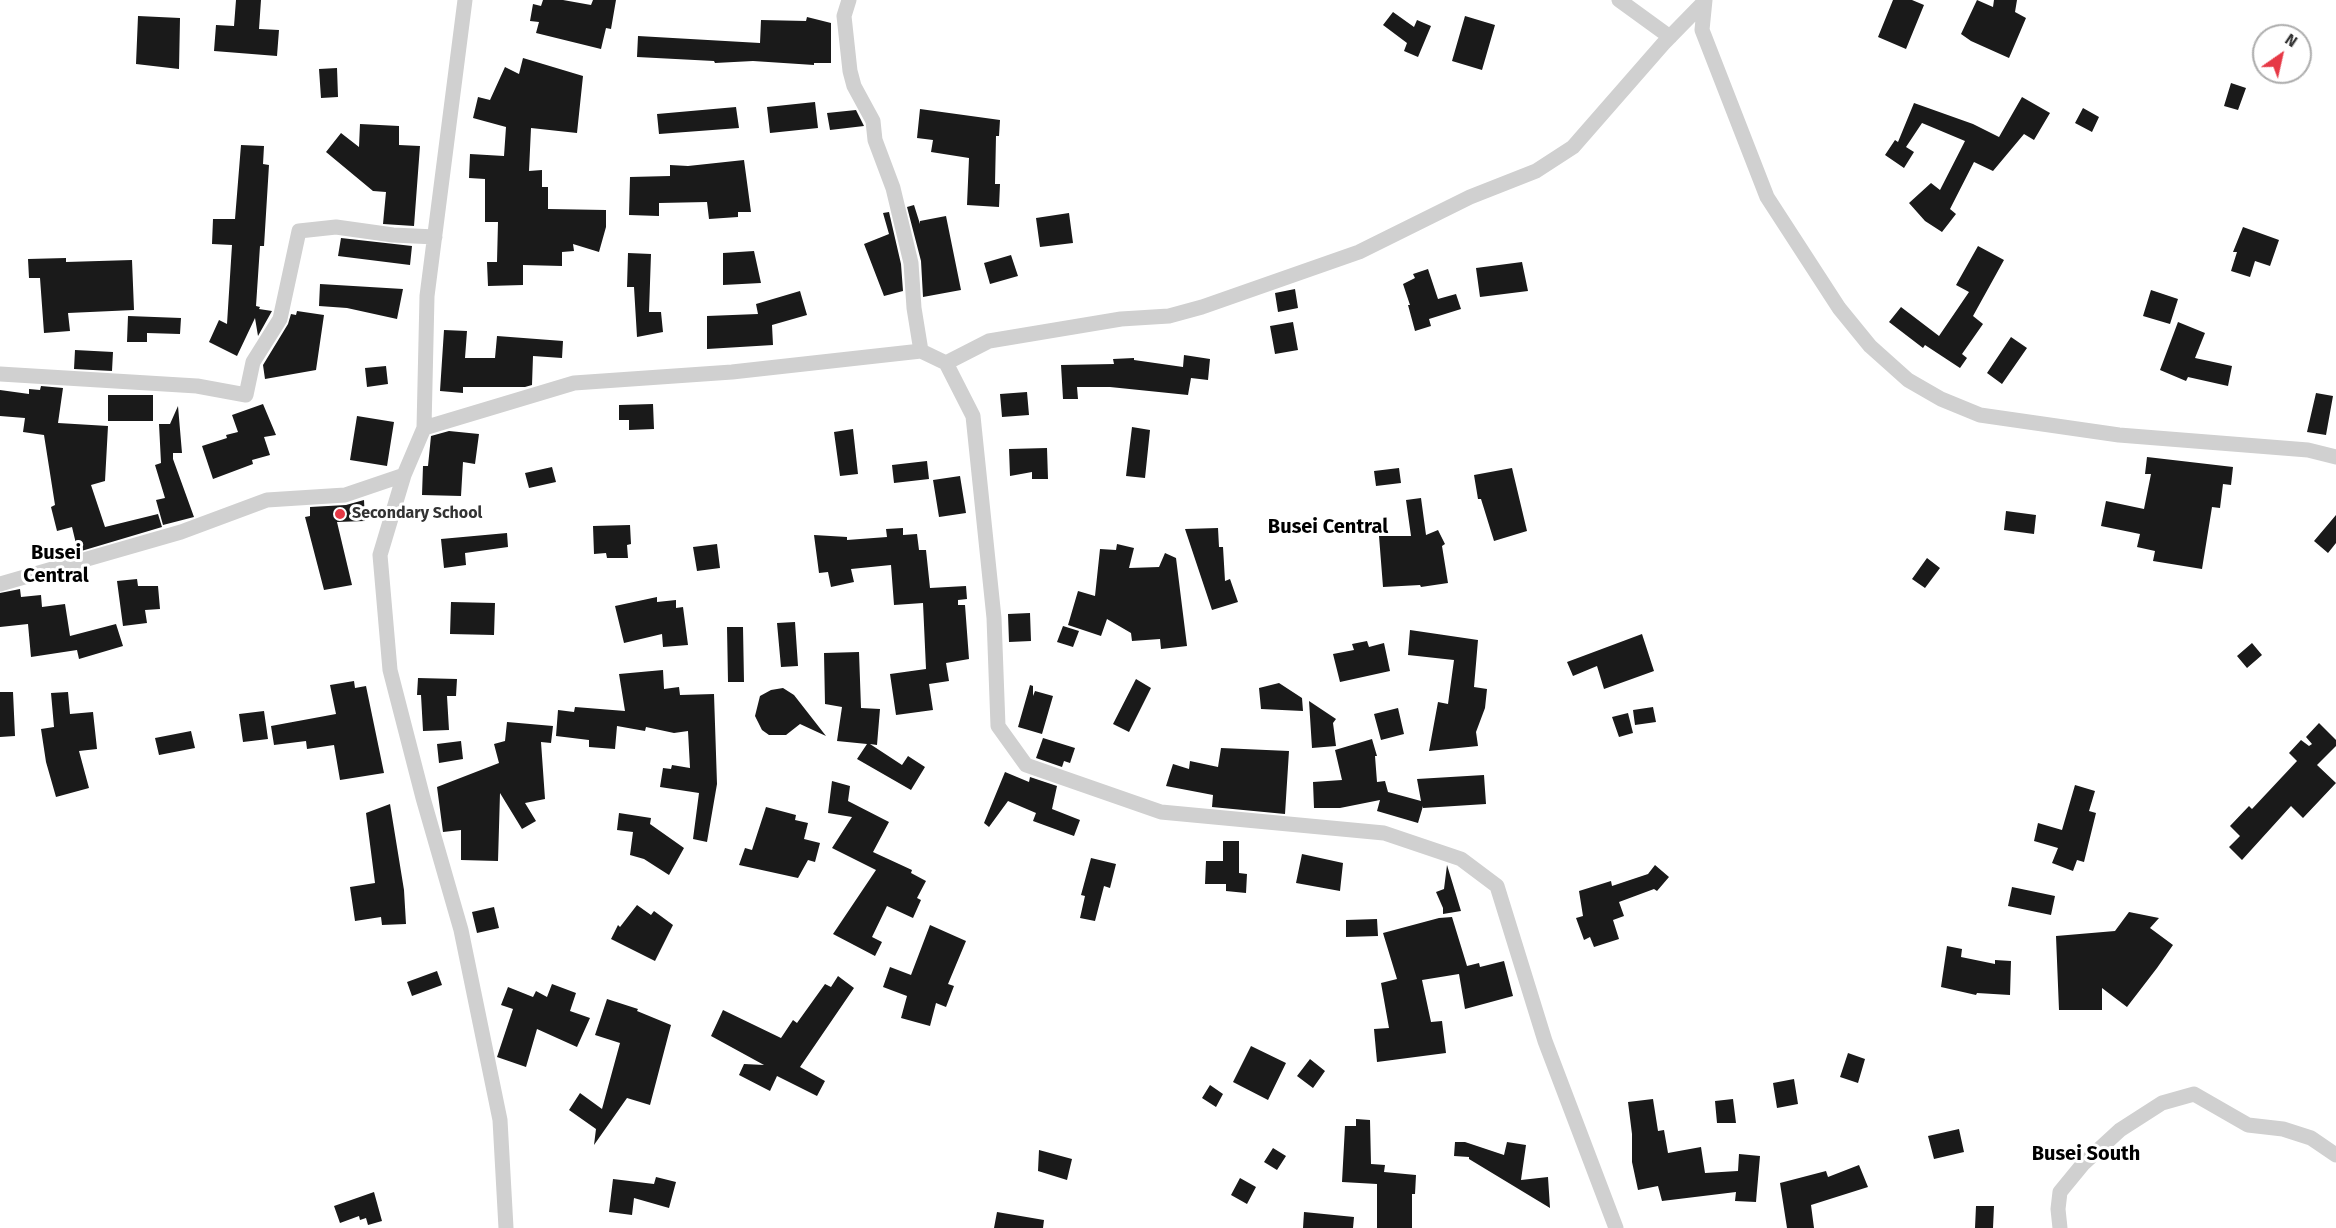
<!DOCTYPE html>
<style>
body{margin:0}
#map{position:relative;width:2336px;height:1228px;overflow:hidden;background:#fff;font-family:"Fira Sans",sans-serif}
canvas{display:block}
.north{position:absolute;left:2252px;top:24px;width:60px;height:60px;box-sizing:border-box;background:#fff;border:2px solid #adadad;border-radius:50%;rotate:34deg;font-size:16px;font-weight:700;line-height:24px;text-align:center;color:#333}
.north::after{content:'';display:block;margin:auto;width:21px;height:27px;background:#e63946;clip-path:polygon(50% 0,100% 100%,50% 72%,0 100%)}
</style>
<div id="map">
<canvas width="2336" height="1228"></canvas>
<div class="north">N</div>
</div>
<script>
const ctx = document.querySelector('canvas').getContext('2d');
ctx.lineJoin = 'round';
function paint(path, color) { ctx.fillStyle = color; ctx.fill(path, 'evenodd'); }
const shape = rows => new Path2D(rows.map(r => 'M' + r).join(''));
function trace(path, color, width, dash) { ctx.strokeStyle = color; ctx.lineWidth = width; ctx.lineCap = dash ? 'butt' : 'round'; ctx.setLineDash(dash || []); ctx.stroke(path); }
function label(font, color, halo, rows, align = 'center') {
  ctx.font = font + ' "Fira Sans",sans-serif'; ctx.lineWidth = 6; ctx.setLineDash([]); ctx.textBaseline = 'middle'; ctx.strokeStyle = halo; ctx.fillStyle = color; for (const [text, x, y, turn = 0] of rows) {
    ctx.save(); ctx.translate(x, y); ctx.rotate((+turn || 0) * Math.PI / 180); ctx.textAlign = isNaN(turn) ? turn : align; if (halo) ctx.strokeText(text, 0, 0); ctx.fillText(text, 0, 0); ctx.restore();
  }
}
const building = shape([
 [236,0,261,0,259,29,279,30,277,56,214,51,216,25,234,26],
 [543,0,563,0,591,5,593,0,616,0,611,29,606,28,601,49,536,33,539,22,530,21,533,4,541,6],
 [1893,0,1912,0,1924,5,1906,49,1878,37],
 [1977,0,1993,7,1994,0,2017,0,2015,12,2026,18,2009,58,1971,41,1961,34],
 [1393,12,1414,27,1417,20,1431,26,1418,57,1404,51,1407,43,1383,25],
 [138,16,180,18,179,69,136,64],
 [1465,16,1495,25,1482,70,1452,61],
 [807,17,831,23,831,63,814,63,814,65,753,61,715,63,714,61,637,57,638,36,760,43,761,20,806,21],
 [523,58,583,76,577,133,531,128,529,171,542,170,542,187,548,187,548,209,606,210,606,227,599,252,573,244,574,251,562,252,562,266,523,265,523,285,488,286,487,262,497,262,498,222,485,222,485,179,469,178,470,154,504,156,506,127,473,118,478,97,490,100,505,67,519,74],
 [337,68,338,97,321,98,319,69],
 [2231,83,2246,88,2238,110,2224,106],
 [2022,97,2050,113,2034,140,2024,134,1993,171,1974,162,1950,209,1956,214,1942,232,1925,221,1909,203,1931,183,1940,190,1965,141,1922,123,1906,147,1914,152,1904,168,1885,155,1895,140,1898,142,1914,103,1973,124,1999,137],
 [815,102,818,128,770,133,767,107],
 [736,107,739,128,659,134,657,114],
 [2083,108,2099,117,2092,132,2075,123],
 [920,109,1000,120,999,136,996,136,995,184,1000,184,999,207,967,205,969,158,931,152,933,140,917,138],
 [856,110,864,126,830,130,827,113],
 [360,124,399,126,399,145,420,146,414,226,383,224,386,192,373,191,326,152,341,133,359,147],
 [241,145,264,146,263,164,269,165,264,246,260,246,256,306,260,307,259,309,272,311,258,336,255,318,237,356,209,342,219,320,227,324,232,245,212,244,213,219,235,219],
 [744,160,751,212,738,212,738,217,709,219,707,202,659,203,659,216,629,215,630,177,670,176,670,165,688,166],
 [914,205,920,224,920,221,946,216,961,290,923,297,921,261,907,207],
 [889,212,901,264,903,291,884,296,864,244,889,234,883,213],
 [1069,213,1073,243,1040,247,1036,218],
 [2243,227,2279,240,2270,266,2255,261,2250,277,2231,271,2237,252,2233,252],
 [341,238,412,246,410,265,338,256],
 [1978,246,2004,260,1973,316,1983,324,1962,354,1967,358,1960,368,1925,345,1923,348,1889,322,1901,307,1939,336,1969,292,1956,285],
 [754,251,761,283,723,285,723,253],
 [628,253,651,254,649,312,661,312,663,332,637,337,634,287,627,287],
 [1011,255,1018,276,990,284,984,263],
 [66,258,66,262,132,260,134,310,68,313,70,331,44,333,40,278,29,278,28,259],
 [1522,262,1528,291,1480,297,1476,268],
 [1428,269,1438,299,1456,294,1461,309,1429,319,1431,326,1415,331,1408,305,1410,305,1403,284,1415,278,1413,274],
 [320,284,403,289,397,319,347,308,319,306],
 [1295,289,1298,308,1278,312,1275,293],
 [2151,290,2178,299,2170,324,2143,316],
 [800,291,807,315,772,325,773,345,707,349,707,316,758,314,756,304],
 [297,311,324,315,316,370,265,379,263,365,288,324,291,314,296,315],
 [128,316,181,318,180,334,147,333,147,342,127,342],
 [1293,322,1298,350,1275,354,1270,326],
 [2178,322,2205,333,2195,358,2232,366,2228,386,2188,377,2186,381,2160,370],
 [444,330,467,331,465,358,495,358,497,336,563,341,562,358,533,356,532,385,525,387,463,387,463,393,440,391],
 [2011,337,2027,348,2002,384,1987,373],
 [75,350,113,352,112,371,74,369],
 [1184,355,1210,359,1208,380,1191,378,1188,395,1110,387,1077,387,1078,399,1063,399,1061,365,1114,364,1113,359,1134,358,1134,360,1183,367],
 [386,366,388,384,367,387,365,368],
 [41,386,63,388,58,423,108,426,105,481,91,485,105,527,158,514,162,527,78,552,72,527,57,531,51,507,55,505,44,435,23,432,25,418,0,416,0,390,29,394,29,389,40,390],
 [1027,392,1029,415,1002,417,1000,394],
 [2316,393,2333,396,2326,435,2307,432],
 [108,395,153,395,153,421,108,421],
 [263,404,276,435,264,437,270,455,252,460,253,464,213,479,202,446,227,438,226,435,238,432,232,415],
 [653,404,654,429,629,430,629,420,619,420,619,405],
 [178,406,182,453,173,453,173,459,194,517,163,525,156,500,165,498,155,465,161,463,159,424,170,424],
 [357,416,394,422,387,466,350,460],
 [1132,427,1150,430,1145,478,1126,476],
 [853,429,858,474,840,476,834,432],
 [449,431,479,434,475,464,463,462,461,496,422,495,423,466,428,466,431,436],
 [1047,448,1048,479,1032,479,1032,472,1010,476,1009,449],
 [2147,457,2233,467,2231,485,2223,484,2220,508,2212,507,2202,569,2153,561,2155,551,2137,547,2140,534,2101,526,2106,501,2144,509,2151,474,2145,474],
 [927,461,929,479,894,483,892,465],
 [552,467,556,482,529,488,525,473],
 [1399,468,1401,483,1376,486,1374,471],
 [1512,468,1527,531,1494,541,1481,499,1478,499,1474,475],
 [960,476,966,513,939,517,933,480],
 [1421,498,1426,535,1438,530,1445,544,1442,546,1448,583,1421,587,1420,585,1383,587,1379,536,1411,536,1406,500],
 [364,500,365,521,337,522,352,585,324,590,305,517,310,516,310,507,346,505],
 [2006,511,2036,515,2034,534,2004,530],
 [2336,515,2336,543,2328,553,2314,541],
 [630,525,631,544,627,545,628,558,607,558,606,553,594,554,593,526],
 [903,528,903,535,917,534,919,550,926,550,930,588,966,586,967,599,958,600,958,605,965,605,969,659,946,663,949,681,929,684,933,710,896,715,890,674,926,669,923,603,894,605,891,565,851,569,854,582,831,587,828,572,819,573,814,535,847,537,847,540,887,537,886,529],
 [1218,528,1219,547,1223,547,1225,581,1230,579,1238,602,1212,610,1185,529],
 [507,533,508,547,465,553,466,565,444,568,441,539],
 [717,544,720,568,697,571,693,547],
 [1117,544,1134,548,1129,568,1159,567,1165,553,1176,558,1187,646,1161,649,1160,639,1132,641,1131,633,1107,619,1101,636,1068,625,1078,591,1095,596,1100,549,1116,550],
 [1927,558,1940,568,1925,588,1912,579],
 [137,579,138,586,158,586,160,609,145,610,147,623,123,626,117,581],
 [20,589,21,597,41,595,42,607,65,604,70,636,116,624,123,646,79,659,77,650,31,657,28,624,0,627,0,593],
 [657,597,657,602,676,600,676,608,683,607,688,645,663,647,662,634,624,643,615,606],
 [451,602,495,603,494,635,450,634],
 [1030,613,1031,641,1009,642,1008,614],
 [795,622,798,666,781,667,777,623],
 [1063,626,1079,631,1073,647,1057,642],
 [727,627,743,627,744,682,728,682],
 [1410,630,1478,640,1474,687,1487,689,1485,708,1476,732,1478,746,1429,751,1438,702,1448,704,1454,660,1408,655],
 [1642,634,1654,671,1604,689,1597,666,1573,676,1567,662],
 [1367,641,1369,647,1384,643,1390,671,1340,682,1333,654,1354,650,1352,644],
 [2252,643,2262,655,2247,668,2237,656],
 [859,652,861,708,880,709,877,745,870,744,902,765,908,756,925,767,911,790,857,759,867,744,837,741,842,707,825,704,824,653],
 [663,670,664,689,679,687,680,695,714,694,717,784,707,842,693,839,699,793,660,787,663,768,671,769,672,765,690,768,688,731,674,733,646,727,645,731,617,726,615,749,589,747,589,740,556,736,558,710,574,712,575,707,625,711,619,674],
 [418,678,457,679,456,696,447,696,449,730,423,731,421,695,417,695],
 [1136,679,1151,688,1129,732,1113,724],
 [354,681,355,688,366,686,384,773,340,780,334,745,307,749,306,741,274,745,271,726,336,714,330,685],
 [1279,683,1302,698,1303,711,1261,709,1259,688],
 [1030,685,1033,686,1033,696,1035,691,1053,696,1042,734,1018,727],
 [783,688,794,695,826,736,800,724,786,735,769,735,762,730,755,716,760,696,771,690],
 [0,692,13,692,15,736,0,737],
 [68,692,70,714,93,712,97,749,79,751,89,788,56,797,46,762,41,729,54,727,51,693],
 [1309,701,1336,719,1333,723,1336,746,1312,748],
 [1653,707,1656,722,1635,725,1633,710],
 [1398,708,1404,734,1381,740,1374,714],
 [264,711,268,739,243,742,239,714],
 [1628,713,1633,733,1619,737,1612,717],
 [507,722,553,726,551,743,541,742,545,799,525,803,536,821,522,829,500,793,498,861,461,860,461,830,443,832,437,787,499,763,494,744,505,741],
 [2319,723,2336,740,2336,746,2317,765,2336,783,2303,818,2291,806,2242,860,2229,847,2240,836,2230,826,2249,806,2252,809,2297,761,2289,753,2301,740,2309,746,2312,744,2306,737],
 [191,731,195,748,159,755,155,738],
 [1043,738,1075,748,1070,763,1064,761,1062,767,1036,758],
 [1372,739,1377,756,1375,756,1377,782,1385,781,1388,792,1421,801,1417,779,1484,775,1486,804,1423,808,1423,806,1418,823,1377,811,1380,800,1340,808,1314,808,1313,782,1342,780,1335,750],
 [461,741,463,759,439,763,437,744],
 [1221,748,1289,751,1285,814,1212,807,1213,795,1166,786,1173,764,1189,769,1190,761,1218,767],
 [1005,772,1029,782,1030,777,1057,786,1052,809,1080,820,1074,836,1033,821,1036,813,1008,801,989,827,984,823],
 [832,781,850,786,848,801,889,822,873,852,912,870,911,873,926,881,917,898,921,900,913,918,887,906,872,937,882,942,875,956,833,934,876,870,832,848,852,817,828,813],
 [2075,785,2095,791,2089,811,2096,813,2084,862,2077,860,2073,871,2052,863,2058,848,2034,841,2038,823,2062,830],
 [390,804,404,890,406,924,382,925,381,917,355,921,350,887,375,883,366,813],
 [766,807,796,815,795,820,808,823,804,839,820,843,815,862,808,860,798,878,739,865,745,848,752,850],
 [619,813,651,818,650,824,684,848,669,875,644,859,630,855,633,832,617,830],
 [1223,841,1239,841,1239,873,1247,874,1246,893,1226,891,1226,884,1205,884,1206,861,1223,861],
 [1302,854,1343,863,1340,891,1296,883],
 [1091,858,1116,864,1110,888,1104,886,1095,921,1080,918,1085,896,1081,895],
 [1447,865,1461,911,1443,914,1443,908,1436,892,1444,889],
 [1655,865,1669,877,1657,891,1654,889,1619,902,1624,916,1613,920,1619,939,1594,947,1590,937,1584,940,1576,918,1583,916,1579,891,1611,881,1612,886,1648,874],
 [2012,887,2055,896,2051,915,2008,906],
 [637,905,651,915,654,911,673,925,655,961,611,939,618,925,620,927],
 [494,907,499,928,477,933,472,912],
 [2129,912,2159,918,2150,928,2173,945,2157,968,2127,1007,2102,988,2102,1010,2059,1010,2056,936,2115,931],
 [1452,917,1467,966,1479,963,1480,967,1504,961,1513,996,1465,1009,1459,974,1422,980,1431,1022,1442,1021,1446,1053,1377,1062,1374,1029,1389,1028,1381,983,1397,979,1383,933,1439,918],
 [1377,919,1378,936,1346,937,1346,920],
 [930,925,966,941,948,984,954,986,946,1007,936,1003,930,1026,901,1018,907,996,883,987,890,967,911,975],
 [1947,946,1962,949,1961,957,1995,964,1995,960,2011,961,2010,995,1977,993,1976,995,1941,987],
 [437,971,442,985,412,996,407,982],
 [838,976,854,988,800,1067,825,1081,817,1096,777,1076,770,1091,739,1075,744,1064,764,1065,711,1036,723,1010,781,1038,793,1020,797,1023,825,984,831,987],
 [552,984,576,993,570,1011,590,1018,577,1047,537,1029,526,1067,497,1057,513,1009,501,1005,508,987,533,997,536,991,547,997],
 [607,999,638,1009,637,1011,671,1025,650,1105,627,1098,594,1145,596,1129,569,1110,580,1093,602,1109,620,1043,595,1035],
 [1251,1046,1286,1063,1268,1100,1233,1082],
 [1848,1053,1865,1059,1858,1083,1840,1077],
 [1310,1059,1325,1071,1313,1088,1297,1076],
 [1794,1079,1798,1104,1777,1108,1773,1083],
 [1210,1085,1223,1094,1216,1107,1202,1098],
 [1653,1099,1658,1131,1664,1130,1668,1153,1701,1147,1705,1173,1738,1171,1739,1154,1760,1156,1756,1202,1735,1201,1736,1192,1662,1201,1658,1186,1638,1190,1632,1162,1632,1134,1628,1102],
 [1733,1099,1736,1123,1717,1123,1715,1101],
 [1356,1119,1370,1120,1371,1164,1385,1165,1384,1172,1416,1175,1415,1194,1412,1194,1412,1228,1377,1228,1377,1184,1342,1182,1345,1126,1356,1126],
 [1959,1129,1964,1152,1934,1159,1928,1136],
 [1455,1142,1465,1142,1504,1155,1507,1142,1526,1145,1521,1180,1548,1177,1550,1208,1469,1159,1469,1157,1454,1156],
 [1273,1148,1286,1156,1277,1170,1264,1162],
 [1039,1150,1072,1159,1067,1180,1038,1171],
 [1859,1165,1868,1187,1811,1205,1814,1228,1787,1228,1780,1183,1826,1171,1828,1177],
 [656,1177,676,1182,669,1208,634,1198,632,1215,609,1212,613,1179,654,1184],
 [1240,1178,1256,1187,1247,1204,1231,1195],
 [374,1192,382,1221,368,1225,366,1218,360,1220,359,1216,340,1223,334,1206],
 [1976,1206,1994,1206,1993,1228,1975,1228],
 [997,1212,1044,1220,1043,1228,994,1228],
 [1304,1212,1354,1217,1353,1228,1303,1228]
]);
const street = shape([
 [465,0,427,296,424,428,404,475,380,555,390,670,423,798,461,930,500,1120,506,1228],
 [849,0,844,16,850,71,854,86,873,121,875,140,893,188,911,263,914,308,921,351],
 [1619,0,1670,37],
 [1705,0,1702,30,1767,197,1839,308,1870,346,1908,380,1941,399,1980,415,2119,435,2308,450,2336,457],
 [946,363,973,416,994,618,998,726,1026,765,1161,812,1384,833,1461,859,1497,886,1545,1041,1616,1228],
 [0,374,197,386,246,395,253,362,280,319,299,231,336,227,393,235,435,237],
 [424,428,574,383,732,372,921,351,946,363,989,341,1121,319,1169,316,1202,307,1359,252,1470,197,1536,171,1573,147,1663,44,1704,2],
 [0,584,181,532,267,500,345,495,404,475],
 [2060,1228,2058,1209,2060,1192,2083,1164,2120,1130,2162,1103,2194,1094,2248,1125,2283,1129,2311,1138,2336,1155]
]);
const markers = [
 [340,514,6,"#e63946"]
];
const poiNames = [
 ["Secondary School",352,514]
];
const quarterNames = [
 ["Busei Central",1328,527],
 ["Busei",56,553],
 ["Central",56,576],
 ["Busei South",2086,1154]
];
paint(building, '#1a1a1a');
trace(street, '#d0d0d0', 15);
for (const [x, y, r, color] of markers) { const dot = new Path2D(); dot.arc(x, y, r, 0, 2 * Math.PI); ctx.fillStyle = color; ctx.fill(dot); trace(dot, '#fff', 2); }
label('bold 16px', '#333', '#fff', poiNames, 'left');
label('bold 20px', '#000', '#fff', quarterNames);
</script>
